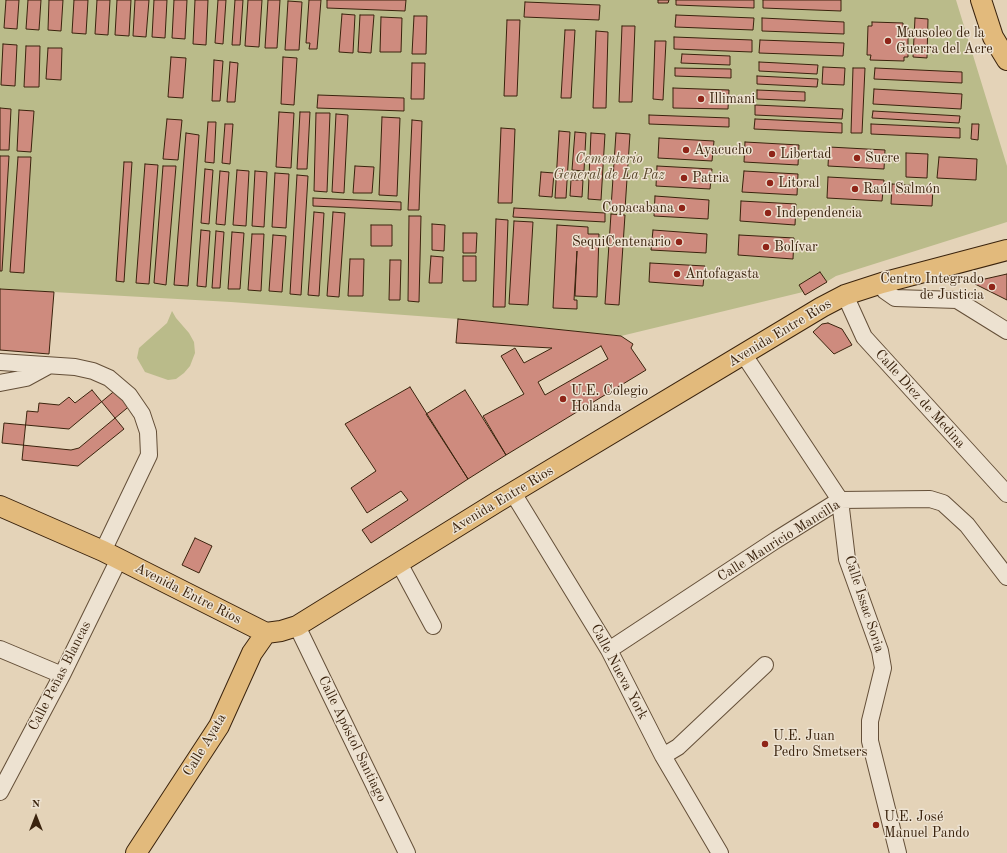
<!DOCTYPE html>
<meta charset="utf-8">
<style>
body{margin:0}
#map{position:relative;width:1007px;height:853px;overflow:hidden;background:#e4d3b8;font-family:"Old Standard TT",serif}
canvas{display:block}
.north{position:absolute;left:16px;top:797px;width:40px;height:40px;-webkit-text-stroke:3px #ede2d1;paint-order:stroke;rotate:0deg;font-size:11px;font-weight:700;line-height:16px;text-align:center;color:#3a230d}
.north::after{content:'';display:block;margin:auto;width:14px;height:18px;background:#3a230d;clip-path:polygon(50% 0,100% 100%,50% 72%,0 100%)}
</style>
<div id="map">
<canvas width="1007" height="853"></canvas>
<div class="north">N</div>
</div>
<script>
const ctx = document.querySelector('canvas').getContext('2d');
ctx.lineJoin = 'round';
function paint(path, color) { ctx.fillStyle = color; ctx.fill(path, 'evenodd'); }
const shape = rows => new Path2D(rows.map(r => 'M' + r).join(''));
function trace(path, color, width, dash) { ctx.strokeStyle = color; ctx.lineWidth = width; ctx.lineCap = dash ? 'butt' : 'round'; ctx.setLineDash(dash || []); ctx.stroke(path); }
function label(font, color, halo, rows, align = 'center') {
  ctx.font = font + ' "Old Standard TT",serif'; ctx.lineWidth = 3; ctx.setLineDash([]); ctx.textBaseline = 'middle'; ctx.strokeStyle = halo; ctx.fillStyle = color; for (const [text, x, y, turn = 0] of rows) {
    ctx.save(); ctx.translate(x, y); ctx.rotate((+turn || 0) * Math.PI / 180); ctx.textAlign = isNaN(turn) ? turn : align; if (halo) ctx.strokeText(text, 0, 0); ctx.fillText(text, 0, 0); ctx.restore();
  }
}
const green = shape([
 [0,0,956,0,1007,166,1007,222,836,276,805,295,803,292,621,336,458,319,231,302,0,289],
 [172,311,176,318,189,333,194,342,195,353,190,366,184,373,176,379,168,380,145,372,137,358,139,348,167,323]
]);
const building = shape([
 [6,0,19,0,17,29,4,28,6,0],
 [28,0,41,0,39,30,26,29,28,0],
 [49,0,63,0,61,31,48,30,49,0],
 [74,0,88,0,86,34,72,33,74,0],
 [97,0,110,0,108,35,95,34,97,0],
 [117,0,131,0,129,36,115,35,117,0],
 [135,0,149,0,146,37,133,36,135,0],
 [154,0,167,0,165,38,152,37,154,0],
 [174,0,187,0,185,39,172,38,174,0],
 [195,0,208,0,206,45,193,44,195,0],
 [218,0,226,0,223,44,215,43,218,0],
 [235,0,243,0,240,45,232,45,235,0],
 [248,0,262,0,259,47,245,46,248,0],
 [268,0,280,0,277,48,265,48,268,0],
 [309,0,321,0,317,49,309,49,310,43,306,43,309,0],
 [327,0,406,0,405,11,327,8,327,0],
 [658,0,669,0,668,3,658,3,658,0],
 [676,0,754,0,754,8,676,5,676,0],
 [763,0,841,0,841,11,763,8,763,0],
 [288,1,302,2,299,50,285,50,288,1],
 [525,2,600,5,599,20,524,17,525,2],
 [342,14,355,15,353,53,339,52,342,14],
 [360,15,374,15,371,53,358,52,360,15],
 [676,15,754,18,753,30,675,27,676,15],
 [414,16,427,16,426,54,412,54,414,16],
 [381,17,402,18,401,52,380,52,381,17],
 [762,18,844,22,844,34,762,31,762,18],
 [915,18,928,19,927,58,913,57,915,18],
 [507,20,520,20,517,96,504,96,507,20],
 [872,22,903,23,903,27,908,27,908,57,904,57,904,61,870,60,871,55,867,55,868,26,872,26,872,22],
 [622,26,635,26,632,102,619,102,622,26],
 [565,30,575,30,571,98,561,98,565,30],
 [596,31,608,32,606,108,593,108,596,31],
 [674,37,752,40,752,52,674,49,674,37],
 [760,40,844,43,843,56,759,53,760,40],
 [655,41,666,41,663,100,653,99,655,41],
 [3,44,17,45,15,86,1,85,3,44],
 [26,46,40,46,39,87,24,87,26,46],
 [48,48,62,48,61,80,46,79,48,48],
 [682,54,730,56,730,65,681,63,682,54],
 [171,57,186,58,183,98,168,97,171,57],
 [283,57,297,58,294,105,281,104,283,57],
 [214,60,223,61,220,101,212,101,214,60],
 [230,62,238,63,235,102,227,102,230,62],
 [759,62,818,65,817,74,759,71,759,62],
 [412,63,425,63,424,99,411,99,412,63],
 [823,67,845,68,844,85,822,84,823,67],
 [675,68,731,69,731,78,675,76,675,68],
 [853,68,865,68,862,133,851,133,853,68],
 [875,68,962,72,962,83,874,79,875,68],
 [757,76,818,79,817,87,757,84,757,76],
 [673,88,729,90,728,109,673,108,673,88],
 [874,89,962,94,961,109,873,104,874,89],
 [757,90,805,92,805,101,757,99,757,90],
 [318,95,404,98,404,111,317,108,318,95],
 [755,105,843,109,842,119,755,115,755,105],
 [0,108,11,109,9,150,0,150,0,108],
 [19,110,34,111,31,152,17,151,19,110],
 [873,111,960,116,959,123,872,118,873,111],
 [279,112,294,113,291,168,276,167,279,112],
 [300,112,310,112,307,169,297,169,300,112],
 [316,113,330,113,327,192,314,191,316,113],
 [336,114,348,115,344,193,332,192,336,114],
 [649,115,729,118,729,127,649,124,649,115],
 [382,117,400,118,397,196,379,195,382,117],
 [167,119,182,120,178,160,163,159,167,119],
 [755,119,842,123,842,133,754,129,755,119],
 [412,120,422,121,419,210,408,210,412,120],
 [208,122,216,122,214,163,205,162,208,122],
 [225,124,233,124,230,164,222,163,225,124],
 [871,124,960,128,960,138,871,134,871,124],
 [972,124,979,124,978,140,971,139,972,124],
 [501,128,515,129,512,203,498,203,501,128],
 [559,131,570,132,566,198,555,198,559,131],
 [575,132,586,133,584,171,572,170,575,132],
 [186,133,199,135,188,286,174,285,186,133],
 [591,133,605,134,601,200,588,199,591,133],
 [616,133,630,134,625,209,611,208,616,133],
 [659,138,714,141,712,161,658,158,659,138],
 [745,142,799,145,798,165,744,162,745,142],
 [829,147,885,150,884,169,828,166,829,147],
 [906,153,928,154,927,178,906,177,906,153],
 [0,156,9,156,2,271,0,271,0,156],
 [18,157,31,157,24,273,10,272,18,157],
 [939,157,977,159,976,180,937,178,939,157],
 [124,162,132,162,124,282,116,281,124,162],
 [145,164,158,165,149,284,136,283,145,164],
 [163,166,176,166,166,285,154,283,163,166],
 [355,166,374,167,372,193,353,193,355,166],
 [657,166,712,169,710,189,656,186,657,166],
 [205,169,213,170,209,224,201,223,205,169],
 [237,170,249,171,246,226,233,225,237,170],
 [220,171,229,172,225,225,216,224,220,171],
 [255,171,267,172,264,227,252,226,255,171],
 [744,171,798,174,797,195,742,192,744,171],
 [541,172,554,173,552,197,539,196,541,172],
 [275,173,289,174,286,228,272,227,275,173],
 [297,175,308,176,301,295,290,294,297,175],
 [828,177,884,180,882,201,827,198,828,177],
 [571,180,583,180,582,197,570,196,571,180],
 [892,184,933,187,932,206,891,204,892,184],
 [655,196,709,200,708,219,654,216,655,196],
 [313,198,401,202,401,210,313,206,313,198],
 [741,201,796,204,795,225,740,221,741,201],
 [514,208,605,213,605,222,513,217,514,208],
 [314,212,324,213,319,296,308,295,314,212],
 [333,212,345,213,339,297,327,296,333,212],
 [611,214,625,215,619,305,605,304,611,214],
 [409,216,421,216,419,302,408,301,409,216],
 [496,219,508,220,505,307,493,307,496,219],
 [514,221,533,222,528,305,509,304,514,221],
 [432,224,445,225,444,251,432,250,432,224],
 [371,225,392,225,392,246,371,246,371,225],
 [557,225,588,227,588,234,599,234,597,297,575,296,577,251,574,300,577,300,577,309,553,308,557,225],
 [201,230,210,231,206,287,197,286,201,230],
 [653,230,707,234,706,253,651,250,653,230],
 [216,231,224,232,220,288,212,288,216,231],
 [232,232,244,233,240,289,228,289,232,232],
 [463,233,477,233,476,253,463,253,463,233],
 [252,234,264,234,261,291,248,290,252,234],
 [273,235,286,236,282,292,269,291,273,235],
 [739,235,794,238,793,259,738,255,739,235],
 [431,256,443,257,442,283,429,283,431,256],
 [463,256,476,256,476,281,463,281,463,256],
 [350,259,364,259,363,296,348,296,350,259],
 [390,260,401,260,400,300,389,300,390,260],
 [650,263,705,266,703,286,649,282,650,263],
 [820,272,827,282,805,295,799,285,820,272],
 [1007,274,1007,300,975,284,976,281,1007,274],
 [0,289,54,292,49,354,0,350,0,289],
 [458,319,621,336,633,344,631,348,646,370,506,455,483,416,524,394,501,356,515,348,524,363,552,348,456,343,458,319],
 [601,346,608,359,545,395,538,382,601,346],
 [828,323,842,329,852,345,834,354,813,332,822,324,828,323],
 [410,387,468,479,371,543,362,530,408,500,401,491,367,513,351,488,376,471,345,424,410,387],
 [118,388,132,404,79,448,71,450,2,443,4,423,69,429,118,388],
 [92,390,124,429,78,466,22,460,27,411,38,412,39,403,59,405,69,397,75,403,92,390],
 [465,390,506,455,468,479,426,414,465,390],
 [195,538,212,546,199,573,182,565,195,538]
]);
const minor = shape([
 [882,283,885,291,895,298,957,300,1007,331],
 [845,295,864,337,1007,494],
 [744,355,840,500,847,559,880,651,883,668,870,721,870,741,898,853],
 [0,362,75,367,93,371,109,378,129,395,142,414,148,432,149,455,103,551],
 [0,383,26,378,48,366],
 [513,493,609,650,663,756,720,853],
 [399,563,433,626],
 [297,626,407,853],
 [0,649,62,675],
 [609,650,776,540,840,500,930,499,943,503,967,525,1007,577],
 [663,756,678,747,765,665],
 [0,792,62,675,119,559]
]);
const major = shape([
 [981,0,993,37,1007,60],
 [0,506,103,551,266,633,281,631,297,626,497,502,822,307,845,295,882,283,1007,250],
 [136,853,219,726,252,653,266,633]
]);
const markers = [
 [888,41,4,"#8f2418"],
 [701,99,4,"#8f2418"],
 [686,150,4,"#8f2418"],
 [772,154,4,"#8f2418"],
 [857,158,4,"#8f2418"],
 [684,178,4,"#8f2418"],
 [770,183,4,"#8f2418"],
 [855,189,4,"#8f2418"],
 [682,208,4,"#8f2418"],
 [768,213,4,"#8f2418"],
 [679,242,4,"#8f2418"],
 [766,247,4,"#8f2418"],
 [677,274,4,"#8f2418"],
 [992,287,4,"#8f2418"],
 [563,399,4,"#8f2418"],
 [765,744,4,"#8f2418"],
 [876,825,4,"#8f2418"]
];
const poiNames = [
 ["Mausoleo de la",896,33],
 ["Guerra del Acre",896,49],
 ["Illimani",709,99],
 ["Ayacucho",694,150],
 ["Libertad",780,154],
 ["Sucre",865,158],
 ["Patria",692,178],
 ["Litoral",778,183],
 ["Raúl Salmón",863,189],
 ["Copacabana",674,208,"right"],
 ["Independencia",776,213],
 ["SequiCentenario",671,242,"right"],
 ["Bolívar",774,247],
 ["Antofagasta",685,274],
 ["Centro Integrado",984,279,"right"],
 ["de Justicia",984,295,"right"],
 ["U.E. Colegio",571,391],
 ["Holanda",571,407],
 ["U.E. Juan",773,736],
 ["Pedro Smetsers",773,752],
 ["U.E. José",884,817],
 ["Manuel Pando",884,833]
];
const parkNames = [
 ["Cementerio",609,159],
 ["General de La Paz",609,175]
];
const streetNames = [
 ["Avenida Entre Rios",780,333,-31],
 ["Calle Diez de Medina",920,399,48],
 ["Avenida Entre Rios",502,500,-31],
 ["Calle Mauricio Mancilla",779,541,-32],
 ["Avenida Entre Rios",188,594,27],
 ["Calle Issac Soria",864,604,72],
 ["Calle Nueva York",619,672,62],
 ["Calle Peñas Blancas",60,676,-63],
 ["Calle Apóstol Santiago",352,739,64],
 ["Calle Ayata",205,745,-59]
];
paint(green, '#babb8a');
paint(building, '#ce8b7e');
trace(building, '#3a230d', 1);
trace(minor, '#644f38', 18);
trace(major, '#3a230d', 22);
trace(minor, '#ede2d1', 16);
trace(major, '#e2ba7c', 20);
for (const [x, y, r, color] of markers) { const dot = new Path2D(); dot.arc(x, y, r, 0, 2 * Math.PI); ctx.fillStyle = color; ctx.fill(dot); trace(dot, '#ede2d1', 1.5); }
label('14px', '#3a230d', '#ede2d1', poiNames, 'left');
label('italic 14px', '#5a492c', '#ede2d1', parkNames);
label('14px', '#3a230d', '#ede2d1', streetNames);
</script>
